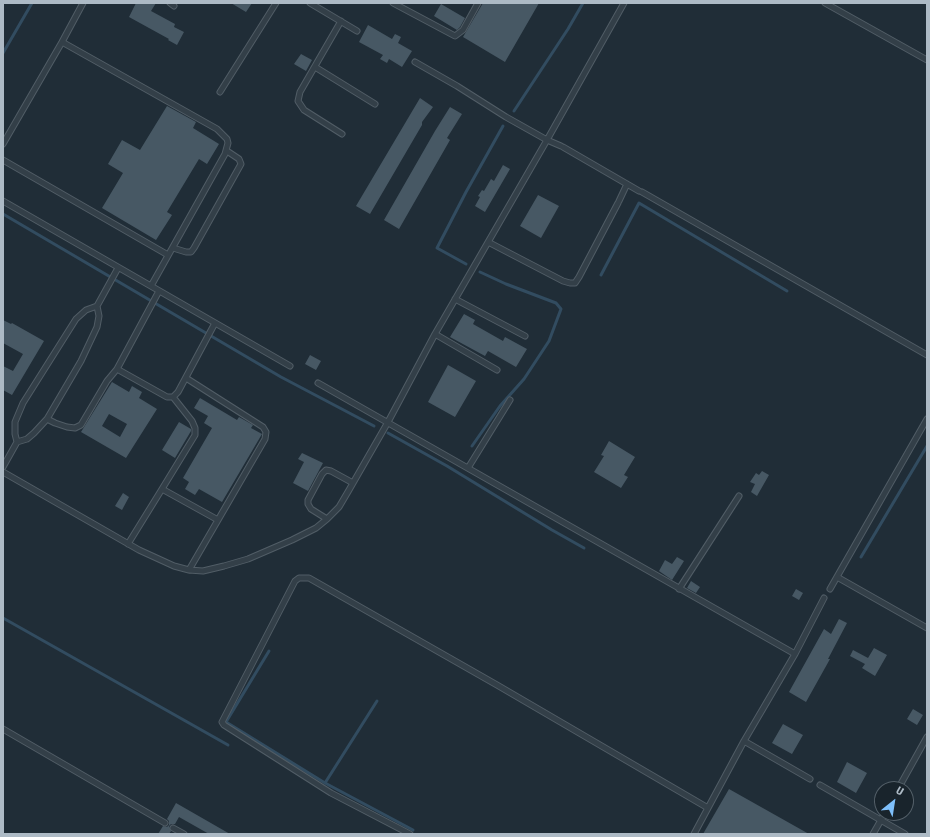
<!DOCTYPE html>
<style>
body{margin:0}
#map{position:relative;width:930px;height:837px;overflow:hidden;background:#202d37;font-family:"Fira Sans Condensed",sans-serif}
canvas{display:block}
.frame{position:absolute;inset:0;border:4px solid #adbac5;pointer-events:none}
.north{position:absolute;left:874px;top:781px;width:40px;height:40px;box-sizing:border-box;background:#19242c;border:1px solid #546069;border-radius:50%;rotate:30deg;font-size:11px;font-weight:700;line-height:16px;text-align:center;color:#adbac5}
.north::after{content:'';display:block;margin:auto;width:14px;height:18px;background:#7ebffa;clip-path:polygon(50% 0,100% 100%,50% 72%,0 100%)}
</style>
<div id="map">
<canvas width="930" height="837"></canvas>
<div class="frame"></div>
<div class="north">U</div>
</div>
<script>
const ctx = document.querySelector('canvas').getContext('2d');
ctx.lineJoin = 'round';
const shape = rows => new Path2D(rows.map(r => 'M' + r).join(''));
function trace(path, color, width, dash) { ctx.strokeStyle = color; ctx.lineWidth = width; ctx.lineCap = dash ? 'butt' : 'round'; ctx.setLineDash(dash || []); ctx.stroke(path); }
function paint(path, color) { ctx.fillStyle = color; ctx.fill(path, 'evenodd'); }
const stream = shape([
 [3,53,32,3],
 [514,111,568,29,583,3],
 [3,214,281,377,374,426],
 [466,264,437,248,466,192,503,126],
 [601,275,639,203,787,291],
 [388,433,447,466,552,530,584,548],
 [472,446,500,406,524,379,549,341,561,309,556,303,506,284,480,272],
 [861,557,927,446],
 [3,618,228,745],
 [269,651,226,722,325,783],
 [377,701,325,783,413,830]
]);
const building = shape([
 [136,3,156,3,151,11,175,24,174,27,184,32,177,45,168,40,169,39,129,17],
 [231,3,252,3,246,12],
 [483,3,539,3,505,62,463,37],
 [441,4,465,18,460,27,457,30,434,16],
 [368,25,392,39,395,34,401,37,398,43,412,51,402,67,389,59,387,63,380,59,383,55,359,42],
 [301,54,312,60,306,71,294,64],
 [420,98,433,107,422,122,422,125,370,214,356,206],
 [167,106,196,122,193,128,219,144,207,164,199,159,167,212,172,215,156,240,102,208,123,173,108,164,122,140,140,150],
 [450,107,462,114,447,138,450,140,399,229,384,220,435,131],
 [503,165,510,169,485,212,475,206,480,197,478,196,482,190,484,191,491,179,494,181],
 [538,195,559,206,541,238,520,226],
 [464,314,475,320,473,324,503,341,505,337,527,349,516,367,488,351,485,356,450,337],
 [3,320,11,324,12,323,44,341,12,395,3,390,3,366,13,371,23,354,3,343],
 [310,355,321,361,316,370,305,364],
 [448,365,476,381,455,417,428,402],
 [112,382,129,392,132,386,142,392,139,398,157,409,126,458,81,432],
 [109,414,127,424,120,437,102,426],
 [200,398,237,420,239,417,253,425,251,428,262,434,222,502,199,489,195,495,185,489,189,482,183,478,212,428,204,423,208,416,194,408],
 [179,422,191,429,191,431,175,458,162,450],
 [609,441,635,457,624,475,628,477,621,488,594,472,604,456,601,455],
 [302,453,323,463,308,491,293,483,304,462,298,459],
 [762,471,769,475,757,496,751,492,755,484,750,482,756,473,759,475],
 [123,493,129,497,122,510,115,506],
 [677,557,684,561,672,580,659,571,665,560,672,564],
 [691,581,700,587,696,593,687,588],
 [796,589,803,593,799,600,792,596],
 [839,619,847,623,828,659,830,659,806,702,789,692,824,629,831,634],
 [874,648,887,655,875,676,862,668,865,664,850,656,853,650,868,658],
 [913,709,923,715,917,725,907,719],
 [783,724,803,735,792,754,772,743],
 [847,762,867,773,856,793,837,782],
 [729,789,809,834,703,834],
 [176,803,230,834,209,834,179,817,175,824,171,824,169,826,171,831,169,834,158,834,163,826,167,827,169,825,169,821,167,819]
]);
const lane = shape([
 [170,3,174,6],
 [310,3,357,31],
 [393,3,455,36,463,30,478,3],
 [825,3,927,60],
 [341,21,300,92,298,101,304,110,342,134],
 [62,42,217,129,227,139,228,143,225,154,151,286],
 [415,62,457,86,506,117,547,140,561,146],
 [315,67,375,104],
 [220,92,276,3],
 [3,144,62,42,83,3],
 [563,147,639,191],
 [3,160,168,255],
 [642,192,927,355],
 [3,201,290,366],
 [619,201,627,184],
 [488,242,563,281,570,283,575,283,579,277,618,203],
 [173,248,186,252,191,252,194,248,241,164,239,159,227,151],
 [159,291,117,369,167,397,173,397,178,392,215,323],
 [455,299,525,336],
 [435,334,497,370],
 [186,378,263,427,266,432,265,439,189,570],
 [318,383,795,654],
 [47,419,81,361,97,327,99,316,97,306,118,268],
 [17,442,15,434,15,422,23,403,76,319,86,310,97,306],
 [3,467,17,442,27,439,34,433,47,419,55,423,67,427,75,428,81,425,107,381,117,369],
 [468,468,510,400],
 [3,472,139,550,174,566,189,570,203,571,224,566,248,559,292,540,316,528,327,519,339,507,349,490,388,422,435,334,547,140,624,3],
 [162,489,195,435,195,428,192,421,173,397],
 [327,519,311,509,308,504,308,500,322,474,326,470,331,471,353,483],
 [128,544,162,489,218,520],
 [837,577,927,628],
 [679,589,739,496],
 [830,589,927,419],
 [3,729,165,823],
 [744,741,810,779],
 [820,785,905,834],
 [898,789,927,737],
 [173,828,184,834],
 [410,834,331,793,224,725,222,722,295,581,299,578,309,578,497,685,708,808],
 [694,834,744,741,795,654,824,598],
 [873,834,885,813]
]);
trace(stream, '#324c60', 3);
paint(building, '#475864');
trace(lane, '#515d66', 7);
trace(lane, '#333f48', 5);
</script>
